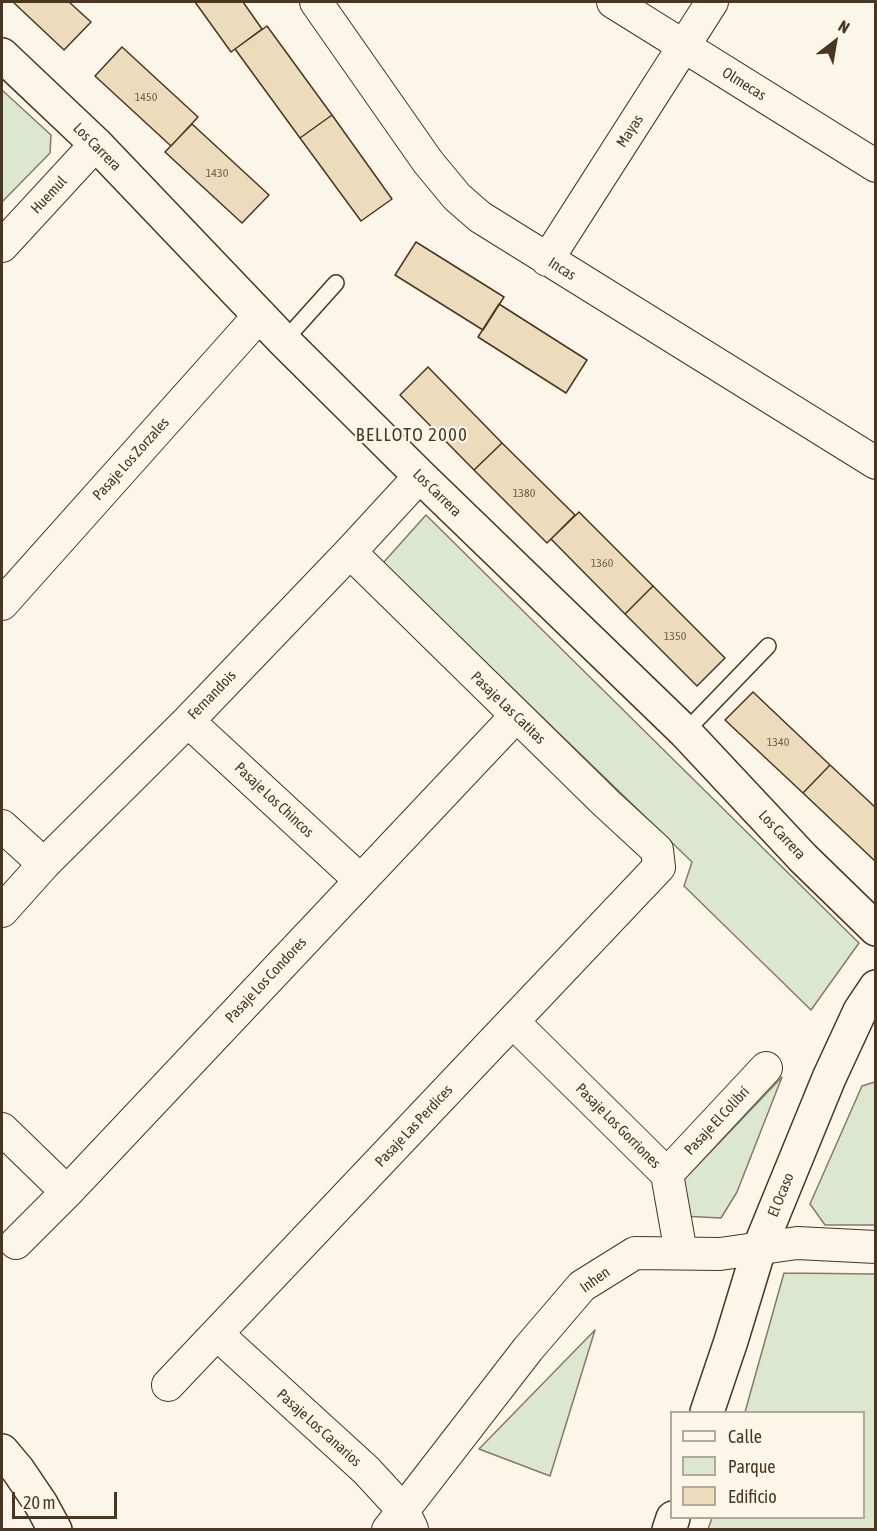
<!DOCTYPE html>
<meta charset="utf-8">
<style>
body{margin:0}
#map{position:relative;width:877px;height:1531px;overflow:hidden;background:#fbf6e9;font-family:"Asap Condensed",sans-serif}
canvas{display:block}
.frame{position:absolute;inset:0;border:3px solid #4a3520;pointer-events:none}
.legend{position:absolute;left:670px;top:1411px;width:195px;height:108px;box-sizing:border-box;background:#fbf6e9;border:2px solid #b4a999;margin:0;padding:8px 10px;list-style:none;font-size:18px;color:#4a3520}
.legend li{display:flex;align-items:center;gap:12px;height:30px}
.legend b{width:30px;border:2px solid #b4a999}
.north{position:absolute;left:805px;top:12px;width:60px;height:60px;-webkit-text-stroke:4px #fbf6e9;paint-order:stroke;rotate:31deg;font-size:16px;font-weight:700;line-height:24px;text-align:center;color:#4a3520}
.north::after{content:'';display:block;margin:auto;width:21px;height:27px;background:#4a3520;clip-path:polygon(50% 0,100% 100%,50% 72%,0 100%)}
.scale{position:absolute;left:12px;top:1492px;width:105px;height:27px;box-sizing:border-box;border:3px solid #4a3520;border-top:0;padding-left:8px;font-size:18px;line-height:21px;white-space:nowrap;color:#4a3520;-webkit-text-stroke:4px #fbf6e9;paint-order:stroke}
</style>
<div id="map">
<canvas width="877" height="1531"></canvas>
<div class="frame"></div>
<ul class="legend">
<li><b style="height:8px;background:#fbf6e9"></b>Calle</li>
<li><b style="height:16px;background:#dce7d0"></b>Parque</li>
<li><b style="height:16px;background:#ecdcbc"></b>Edificio</li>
</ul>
<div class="north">N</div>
<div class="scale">20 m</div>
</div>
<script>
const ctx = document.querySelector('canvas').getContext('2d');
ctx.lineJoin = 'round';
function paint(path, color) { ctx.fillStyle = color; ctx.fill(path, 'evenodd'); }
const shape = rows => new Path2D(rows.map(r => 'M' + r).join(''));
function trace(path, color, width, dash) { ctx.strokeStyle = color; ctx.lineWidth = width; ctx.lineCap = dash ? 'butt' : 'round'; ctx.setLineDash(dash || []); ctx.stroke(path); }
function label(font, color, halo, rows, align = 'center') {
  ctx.font = font + ' "Asap Condensed",sans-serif'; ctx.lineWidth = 4.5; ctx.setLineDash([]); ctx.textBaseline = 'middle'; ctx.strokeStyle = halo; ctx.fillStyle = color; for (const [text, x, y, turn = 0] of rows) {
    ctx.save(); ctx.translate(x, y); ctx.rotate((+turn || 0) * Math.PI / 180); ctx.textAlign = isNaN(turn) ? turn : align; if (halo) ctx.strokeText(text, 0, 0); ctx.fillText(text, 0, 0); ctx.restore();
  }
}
const green = shape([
 [2,90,51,135,50,153,2,202,2,90],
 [426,515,859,943,811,1010,684,886,692,862,383,563,426,515],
 [782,1077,737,1192,721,1218,681,1216,679,1185,782,1077],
 [875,1082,875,1225,825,1225,810,1204,862,1086,875,1082],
 [784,1273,875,1274,875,1529,708,1529,712,1518,864,1518,864,1412,745,1412,784,1273],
 [595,1330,550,1476,479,1449,595,1330]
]);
const building = shape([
 [13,2,69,2,91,22,64,50,13,2],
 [195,2,243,2,262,29,231,52,195,2],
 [267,26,332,115,300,138,235,49,267,26],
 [122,47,198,117,171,146,95,76,122,47],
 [332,115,392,199,361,221,300,138,332,115],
 [192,124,269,195,242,223,165,152,192,124],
 [416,242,504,297,483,330,395,275,416,242],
 [499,304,587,360,566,393,478,337,499,304],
 [428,367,502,443,474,470,400,395,428,367],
 [502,443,575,515,547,543,474,470,502,443],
 [579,512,653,586,625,614,551,539,579,512],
 [653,586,725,658,697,686,625,614,653,586],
 [753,692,830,765,803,793,725,720,753,692],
 [830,765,876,808,876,862,803,793,830,765]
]);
const service = shape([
 [284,341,336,283],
 [685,732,768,646]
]);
const minor = shape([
 [316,2,428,162,457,197,480,217,876,463],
 [613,2,876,166],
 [2,246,96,144],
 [547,260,712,2],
 [2,604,260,315],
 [188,721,360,880],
 [2,826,44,864],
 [2,911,44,864,188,721,350,552,420,476],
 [513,1022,667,1174,681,1253],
 [2,1129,67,1192],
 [667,1174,766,1068],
 [16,1243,67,1192,516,716],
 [217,1334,366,1470,403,1510,412,1529],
 [168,1385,659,867,657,850,606,803,350,552],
 [388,1530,528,1349,582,1286,635,1253,720,1254,797,1243,876,1247]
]);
const tertiary = shape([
 [2,55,96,144,284,341,420,476,685,732,803,858,876,929],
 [707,1412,731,1341,759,1249,829,1078,860,1011,876,987],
 [2,1451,18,1470,41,1504,55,1530],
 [669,1530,673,1518]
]);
const numberNames = [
 ["1450",146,97],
 ["1430",217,173],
 ["1380",524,493],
 ["1360",602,563],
 ["1350",675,636],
 ["1340",778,742]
];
const streetNames = [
 ["Olmecas",744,84,32],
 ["Mayas",630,131,-57],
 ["Los Carrera",97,147,45],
 ["Huemul",49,195,-47],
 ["Incas",562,269,32],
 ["Pasaje Los Zorzales",131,459,-48],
 ["Los Carrera",437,493,44],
 ["Fernandois",212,695,-46],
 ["Pasaje Las Catitas",508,708,44],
 ["Pasaje Los Chincos",274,800,43],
 ["Los Carrera",782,835,47],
 ["Pasaje Los Condores",266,980,-47],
 ["Pasaje El Colibrí",717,1121,-47],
 ["Pasaje Las Perdices",414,1126,-47],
 ["Pasaje Los Gorriones",618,1126,45],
 ["El Ocaso",781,1195,-68],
 ["Inhen",595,1280,-36],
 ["Pasaje Los Canarios",319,1428,42]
];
const quarterNames = [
 ["BELLOTO 2000",412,435]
];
paint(green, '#dce7d0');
trace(green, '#887966', 1.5);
paint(building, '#ecdcbc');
trace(building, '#4a3520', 1.5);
trace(service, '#4a3520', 18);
trace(minor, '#4a3520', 34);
trace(tertiary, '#4a3520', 36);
trace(service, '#fbf6e9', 15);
trace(minor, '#fbf6e9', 32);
trace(tertiary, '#fbf6e9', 33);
label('12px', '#725f47', null, numberNames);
label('15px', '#4a3520', '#fbf6e9', streetNames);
ctx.letterSpacing = '1.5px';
label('18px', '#4a3520', '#fbf6e9', quarterNames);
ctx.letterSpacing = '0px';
</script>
